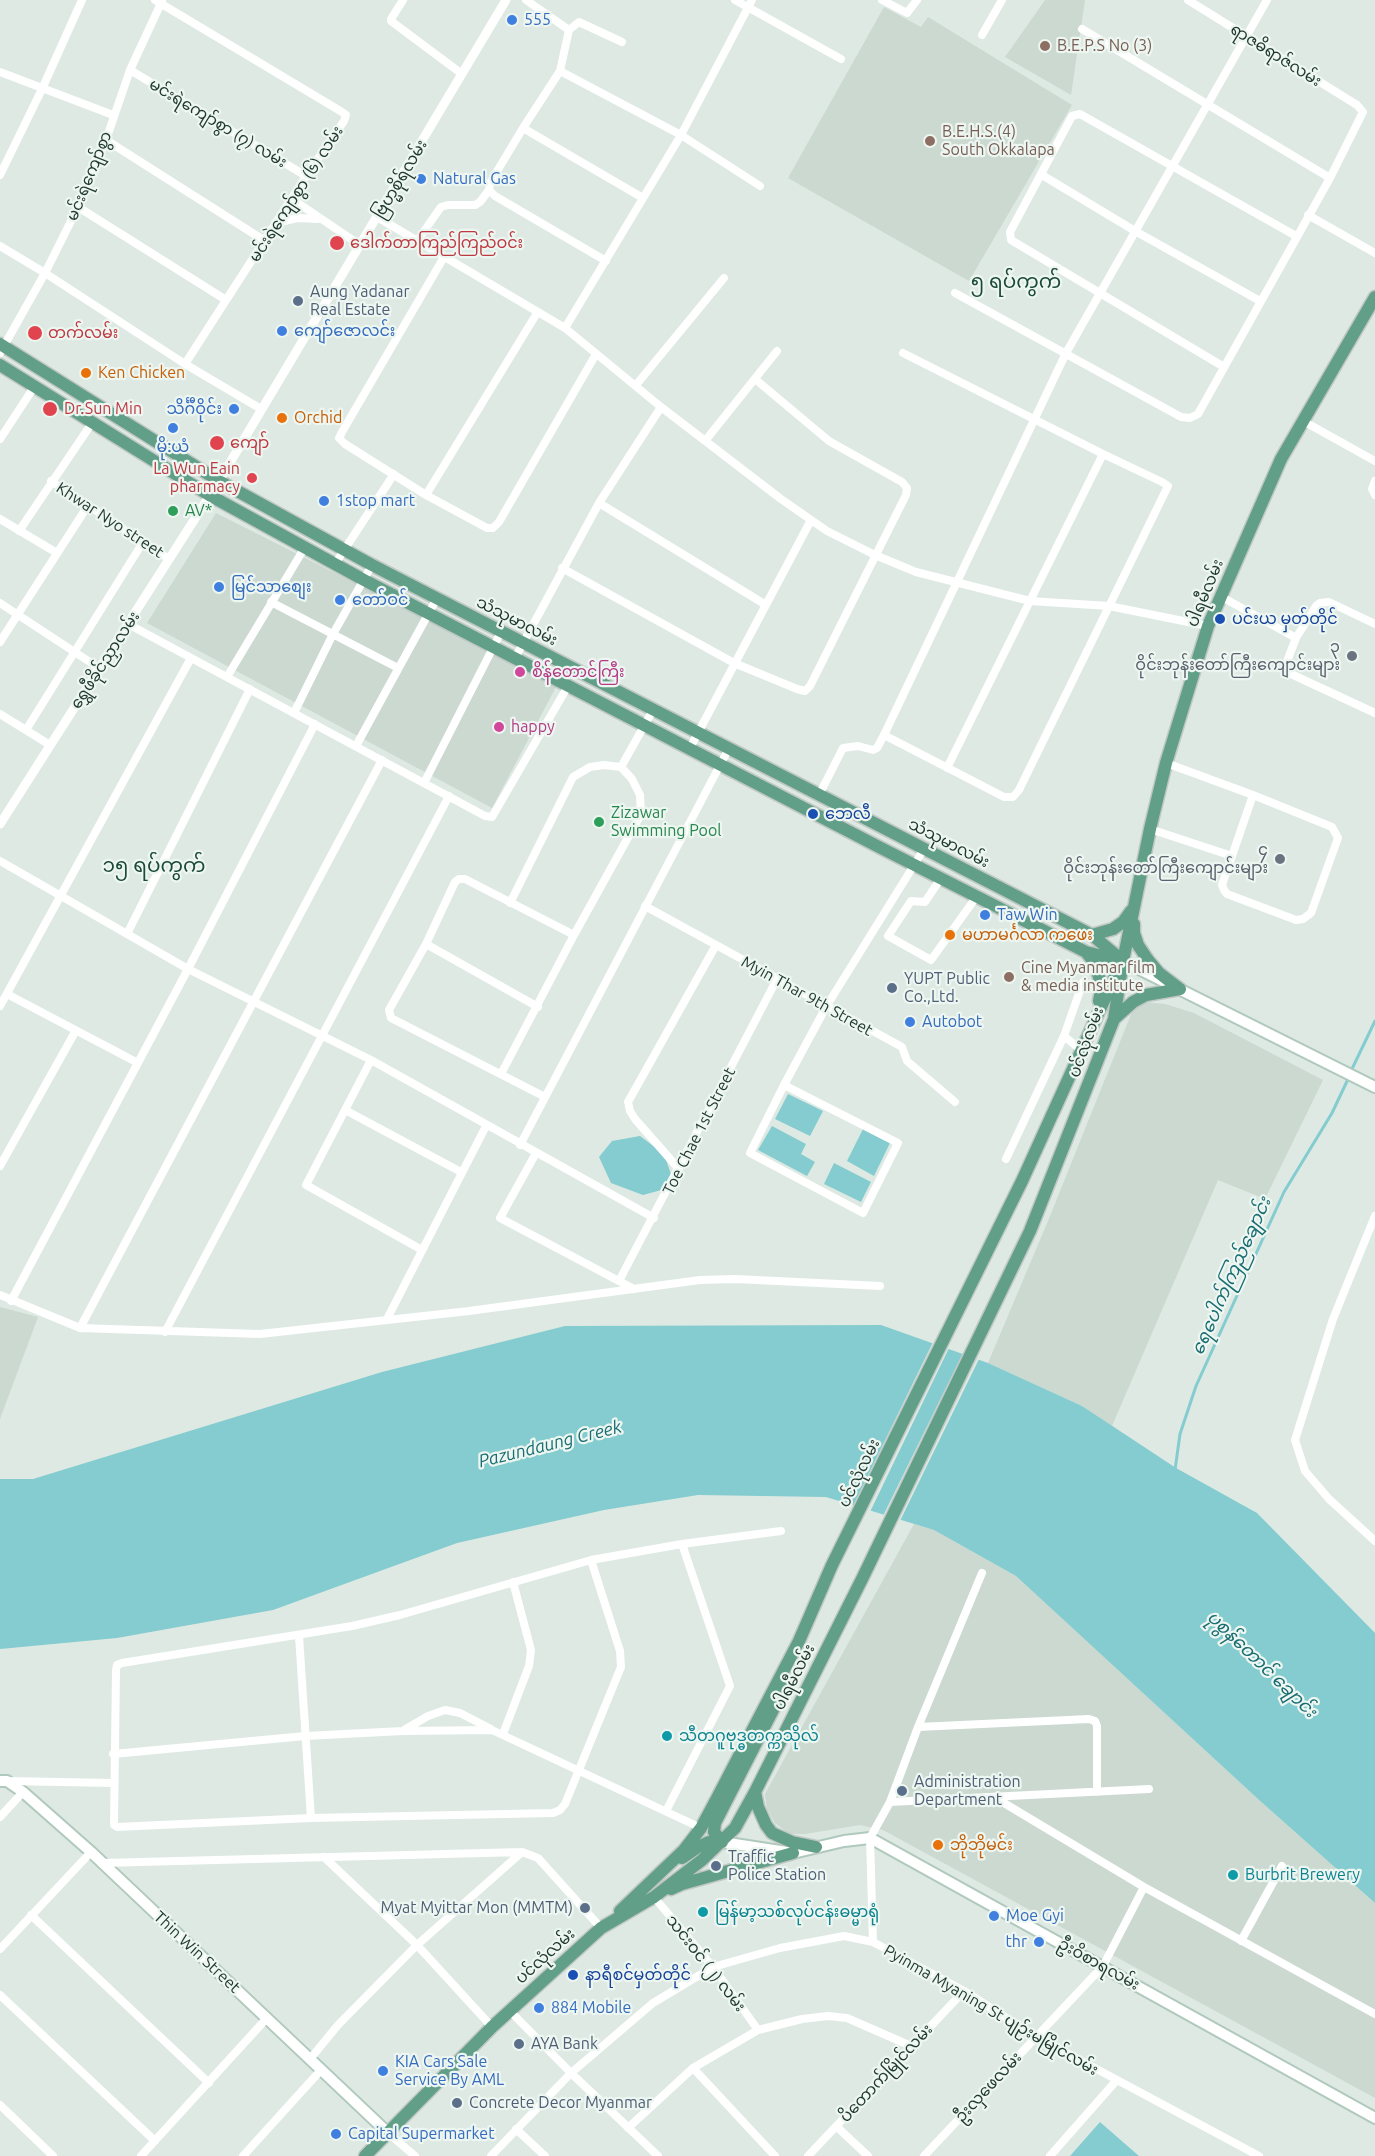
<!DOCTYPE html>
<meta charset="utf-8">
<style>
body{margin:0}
canvas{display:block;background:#dde9e2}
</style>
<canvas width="1375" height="2156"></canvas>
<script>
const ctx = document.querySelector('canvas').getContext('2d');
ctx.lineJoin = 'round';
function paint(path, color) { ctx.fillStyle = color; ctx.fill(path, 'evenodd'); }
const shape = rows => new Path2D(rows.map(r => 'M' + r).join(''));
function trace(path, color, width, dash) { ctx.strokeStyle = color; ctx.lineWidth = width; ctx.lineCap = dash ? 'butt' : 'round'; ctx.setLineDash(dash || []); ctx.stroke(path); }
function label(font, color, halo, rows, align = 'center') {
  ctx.font = font + ' Ubuntu,"Noto Sans Myanmar",sans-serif'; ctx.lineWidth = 4.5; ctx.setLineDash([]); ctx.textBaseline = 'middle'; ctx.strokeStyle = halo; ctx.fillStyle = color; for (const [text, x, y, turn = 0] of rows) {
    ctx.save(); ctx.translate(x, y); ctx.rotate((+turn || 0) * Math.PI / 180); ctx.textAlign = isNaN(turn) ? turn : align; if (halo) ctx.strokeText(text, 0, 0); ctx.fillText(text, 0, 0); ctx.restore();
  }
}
const built = shape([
 [1045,0,1085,0,1071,95,1005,57],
 [884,7,921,27,928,17,1072,105,969,281,788,178],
 [216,513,557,685,492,808,147,623],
 [1144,1002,1165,1004,1194,1013,1323,1080,1265,1199,1218,1180,1112,1426,1082,1406,988,1363,1048,1221,1132,1012],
 [0,1307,38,1317,0,1419],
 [914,1524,934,1530,1016,1576,1258,1799,1375,1903,1375,2098,883,1830,860,1825,805,1834,789,1834,775,1823,767,1809,765,1794]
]);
const water = shape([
 [788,1094,823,1111,810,1136,775,1119],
 [772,1126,806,1144,801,1154,815,1162,807,1176,758,1150],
 [863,1129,890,1143,874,1176,847,1161],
 [640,1136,664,1154,672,1177,665,1189,643,1195,611,1183,599,1157,612,1141],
 [834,1163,871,1182,861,1202,824,1184],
 [881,1325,988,1363,1082,1406,1176,1468,1257,1513,1375,1633,1375,1903,1258,1799,1016,1576,934,1530,826,1497,698,1495,604,1510,457,1543,273,1610,117,1638,0,1649,0,1479,33,1479,382,1372,565,1326],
 [1100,2122,1139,2156,1070,2156]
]);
const pier = shape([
 [934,1340,950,1346,869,1514,852,1508],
 [964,1351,980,1357,899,1523,882,1518]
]);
const stream = shape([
 [1351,1071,1375,1021],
 [1175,1470,1180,1434,1196,1386,1284,1192,1332,1113,1349,1077]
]);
const minor = shape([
 [155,0,342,112,346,115,344,121,306,176,185,364],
 [403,0,391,19,391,21,462,74],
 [735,0,841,59],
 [882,0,907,13,917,0],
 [1082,29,1330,178],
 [569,30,579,22,622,42],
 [982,35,1002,0],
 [130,70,306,176],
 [560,71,681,135,760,186],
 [0,72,113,115],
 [523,128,643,198],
 [106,140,265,241],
 [0,175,42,89,82,0],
 [1042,175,1135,231,1260,301],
 [489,190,495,196,606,261],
 [292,199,360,245],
 [78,207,226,300],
 [1308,215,1375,253],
 [377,217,565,328,661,407,781,499,827,531,875,555,916,572,1030,601,1109,606,1208,626],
 [275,223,298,218,318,219],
 [417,241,441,207,448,205,475,205,480,202,489,190,490,183,523,128,560,71,569,30,526,0],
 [0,246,45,273,185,364,261,409],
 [444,257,342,432,339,438,345,444,426,495,487,528,493,528,499,522,596,354],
 [955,293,1181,417,1190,418,1198,414,1330,178,1363,112,1357,105,1188,0],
 [565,328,681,135,752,0],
 [0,353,45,273,78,207,106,140,130,70,162,1],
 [1224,367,1011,240,1010,232,1072,116,1080,114,1296,236],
 [636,385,724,278],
 [1303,421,1375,461],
 [0,439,34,387],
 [705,441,777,351],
 [51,481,169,559],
 [1375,481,1372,489,1375,495],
 [426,495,537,313],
 [599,503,766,605],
 [0,519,57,553],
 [19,531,92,423],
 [335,564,394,474],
 [562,568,734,663,797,689,805,691,810,686,906,495,907,488,902,482,829,441,755,379],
 [1220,596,1296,638],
 [271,602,398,668],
 [0,603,99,668],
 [128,624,485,816,492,817,568,686],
 [1375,624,1329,602,1320,603,1316,606,1296,638,1286,664,1287,670,1291,674,1375,713],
 [0,642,87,507],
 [515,658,599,503,661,407],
 [227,677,305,547],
 [294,713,333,634,372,565],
 [0,714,50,745],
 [26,730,143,542],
 [884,735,1004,797,1013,797,1019,790,1168,486,1162,482,1103,454,903,353],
 [356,746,437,598],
 [690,748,811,520],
 [1166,763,1253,795,1332,827,1338,838,1311,913,1303,919,1296,920,1227,894,1224,890,1222,885,1253,795],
 [621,767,653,710],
 [947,768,1103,454],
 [424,783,501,632],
 [819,795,843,748,858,746,873,750,877,748,884,735,1066,353,1267,0],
 [1150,829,1232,856],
 [0,861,188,969,371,1060,654,1218],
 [941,878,925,902,911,901,888,936,931,960,977,896],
 [645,906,902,1047,907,1061,955,1102],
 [127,934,250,689],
 [426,944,538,1007],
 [7,994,138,1063],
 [0,1006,191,658],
 [1064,1036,1082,1051],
 [371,1060,306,1185,422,1250],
 [501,1074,574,935,641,814,640,795,632,779,621,767,604,765,590,767,573,777,510,903],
 [784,1085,898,1143,863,1213,750,1153,784,1085,826,1007,924,849],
 [545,1097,391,1018,389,1010,426,944,455,882,459,879,465,879,574,935],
 [345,1110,461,1172],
 [520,1145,729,748],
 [536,1153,500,1218,634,1289],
 [1006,1159,1064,1036,1083,982],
 [0,1166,75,1032],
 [679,1169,635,1119,630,1111,628,1102,716,945],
 [1375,1216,1333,1319,1295,1440,1305,1471,1329,1499,1375,1541],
 [619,1281,777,979],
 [0,1295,80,1328,260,1334,469,1311,700,1280,735,1279,880,1286],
 [11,1301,188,969,315,724],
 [387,1319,486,1126],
 [80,1328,382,760],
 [165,1332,449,796],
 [591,1560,620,1651,621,1667,565,1804,560,1810,553,1813,311,1818,117,1827,114,1825,116,1670,117,1665,122,1663,352,1626,400,1615,591,1560,682,1544,781,1531],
 [299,1636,311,1818],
 [918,1727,1089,1719,1095,1721,1097,1726,1097,1792],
 [404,1730,428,1716,445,1710,460,1713,491,1729],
 [503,1734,529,1666,531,1650,513,1582],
 [113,1754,305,1736,403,1731,492,1730,701,1828],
 [7,1781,113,1783],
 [994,1797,1144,1887,1375,2014],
 [890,1802,1149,1789],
 [666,1811,730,1686,682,1544],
 [0,1817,23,1792],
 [324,1857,417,1945,492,2027],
 [102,1863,522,1852,538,1858,601,1928],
 [654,1897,713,1967,758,2030],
 [31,1915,209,2083],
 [1241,1941,1282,1866],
 [873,1942,870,1838,890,1802,918,1727,982,1573],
 [0,1949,91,1852],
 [0,1995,155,2141],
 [509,2010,571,2073,658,2156],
 [310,2059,338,2025,417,1945,522,1852],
 [693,2068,775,2156],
 [0,2105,53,2156],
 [836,2126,868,2156],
 [628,2128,693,2068,758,2030,802,2019,828,2016,847,2018,911,2046],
 [516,2129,545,2156],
 [387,2132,415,2156],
 [141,2156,267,2018],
 [243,2156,321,2070],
 [491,2156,571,2073,653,2003,713,1967,780,1948,844,1936,873,1942,964,1991,1035,2036,1259,2156],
 [808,2156,964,1991],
 [924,2156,1103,1966,1144,1887],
 [1050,2156,1116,2081]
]);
const tertiary = shape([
 [0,824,219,481,506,0]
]);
const secondary = shape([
 [1123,961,1375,1087],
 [0,1781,7,1781,23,1792,91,1852,387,2132],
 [722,1842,793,1853,844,1841,870,1838,1375,2118]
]);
const primary = shape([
 [0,344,219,481,372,565,1092,935,1123,961],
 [0,365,209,495,364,580,879,847,1086,952,1119,960],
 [1134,924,1134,933,1138,945,1148,960,1159,973,1180,989],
 [1092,935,1113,929,1123,922,1131,911],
 [1086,952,1094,962,1099,977,1101,990,1099,1001],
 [1114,1019,1133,1002,1146,995,1180,989],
 [755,1792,758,1807,766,1825,772,1833,792,1842,816,1847],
 [722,1842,714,1832,715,1823,776,1704,784,1684],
 [682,1858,698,1847,709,1842,722,1842],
 [671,1889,682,1884,793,1853],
 [620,1911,684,1850,701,1828,716,1800,799,1641,832,1565,1022,1181,1117,972],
 [365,2156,492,2027,601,1928,654,1897,702,1860,735,1828,755,1792,863,1577,1030,1231,1114,1019,1123,961,1150,829,1166,763,1208,626,1281,459,1375,297]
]);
const markers = [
 [512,20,6,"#3f7fe0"],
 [1045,46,6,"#8d6e63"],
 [930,141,6,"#8d6e63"],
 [421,179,6,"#3f7fe0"],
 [337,243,8,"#e0444e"],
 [298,301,6,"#5c6f8a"],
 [282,331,6,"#3f7fe0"],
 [35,333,8,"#e0444e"],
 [86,373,6,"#e8710a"],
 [50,409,8,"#e0444e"],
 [234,409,6,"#3f7fe0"],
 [282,418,6,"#e8710a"],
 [173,428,6,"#3f7fe0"],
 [217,443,8,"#e0444e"],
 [252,478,6,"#e0444e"],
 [324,501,6,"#3f7fe0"],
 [173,511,6,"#2e9e5b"],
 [219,587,6,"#3f7fe0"],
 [340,600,6,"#3f7fe0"],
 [1220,619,6,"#1a4fb4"],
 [1352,656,6,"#6b7280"],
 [520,672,6,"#d1479c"],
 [499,727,6,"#d1479c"],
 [813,814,6,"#1a4fb4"],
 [599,822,6,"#2e9e5b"],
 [1280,859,6,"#6b7280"],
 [985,915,6,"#3f7fe0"],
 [950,935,6,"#e8710a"],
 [1009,977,6,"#8d6e63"],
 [892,988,6,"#5c6f8a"],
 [910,1022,6,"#3f7fe0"],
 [667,1736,6,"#0f9aa8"],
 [902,1791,6,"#5c6f8a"],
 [938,1845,6,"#e8710a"],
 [716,1866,6,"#5c6f8a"],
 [1233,1875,6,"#0f9aa8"],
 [585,1908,6,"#5c6f8a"],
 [703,1912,6,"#0f9aa8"],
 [994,1916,6,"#3f7fe0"],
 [1039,1942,6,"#3f7fe0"],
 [573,1975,6,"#1a4fb4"],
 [539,2008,6,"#3f7fe0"],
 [519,2044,6,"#5c6f8a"],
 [383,2071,6,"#3f7fe0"],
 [457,2103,6,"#5c6f8a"],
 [336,2134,6,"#3f7fe0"]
];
const shopNames = [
 ["555",524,20],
 ["Natural Gas",433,179],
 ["ကျော်ဇောလင်း",294,331],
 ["သိင်္ဂီဝိုင်း",222,409,"right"],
 ["မို:ယံ",173,447,"center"],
 ["1stop mart",336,501],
 ["မြင်သာစျေး",231,587],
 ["တော်ဝင်",352,600],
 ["Taw Win",997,915],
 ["Autobot",922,1022],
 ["Moe Gyi",1006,1916],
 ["thr",1027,1942,"right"],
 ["884 Mobile",551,2008],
 ["KIA Cars Sale",395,2062],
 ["Service By AML",395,2080],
 ["Capital Supermarket",348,2134]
];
const educationNames = [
 ["B.E.P.S No (3)",1057,46],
 ["B.E.H.S.(4)",942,132],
 ["South Okkalapa",942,150],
 ["Cine Myanmar film",1021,968],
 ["& media institute",1021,986]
];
const streetNames = [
 ["ရာဇဓိရာဇ်လမ်း",1276,55,32],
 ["မင်းရဲကျော်စွာ (၇) လမ်း",218,123,31],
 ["မင်းရဲကျော်စွာ",89,176,-68],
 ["ဗြဟ္မစိုရ်လမ်း",400,179,-59],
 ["မင်းရဲကျော်စွာ (၆) လမ်း",296,194,-57],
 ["Khwar Nyo street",110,520,33],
 ["ပါရမီလမ်း",1205,593,-68],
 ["သံသုမာလမ်း",517,621,27],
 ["ရွှေဖီခိုင်ညှာလမ်း",105,660,-57],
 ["သံသုမာလမ်း",949,843,27],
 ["Myin Thar 9th Street",807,996,29],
 ["ပင်လုံလမ်း",1086,1042,-70],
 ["Toe Chae 1st Street",699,1131,-63],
 ["ပင်လုံလမ်း",859,1473,-64],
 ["ပါရမီလမ်း",794,1677,-63],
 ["Thin Win Street",197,1952,43],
 ["ပင်လုံလမ်း",545,1956,-42],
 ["သင်းဝင် (၂) လမ်း",706,1963,52],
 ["ဦးဝိစာရလမ်း",1099,1964,29],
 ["Pyinma Myaning St ပျဉ်းမမြိုင်လမ်း",991,2010,30],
 ["ပိတောက်မြိုင်လမ်း",886,2073,-47],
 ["ဦးလှဖေလမ်း",988,2087,-47]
];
const healthNames = [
 ["ဒေါက်တာကြည်ကြည်ဝင်း",350,243],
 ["တက်လမ်း",48,333],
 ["Dr.Sun Min",64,409],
 ["ကျော်",230,443],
 ["La Wun Eain",240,469,"right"],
 ["pharmacy",240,487,"right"]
];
const serviceNames = [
 ["Aung Yadanar",310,292],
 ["Real Estate",310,310],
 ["YUPT Public",904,979],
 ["Co.,Ltd.",904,997],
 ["Administration",914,1782],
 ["Department",914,1800],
 ["Traffic",728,1857],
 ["Police Station",728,1875],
 ["Myat Myittar Mon (MMTM)",573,1908,"right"],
 ["AYA Bank",531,2044],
 ["Concrete Decor Myanmar",469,2103]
];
const foodNames = [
 ["Ken Chicken",98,373],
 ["Orchid",294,418],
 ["မဟာမင်္ဂလာ ကဖေး",962,935],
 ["ဘိုဘိုမင်း",950,1845]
];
const leisureNames = [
 ["AV*",185,511],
 ["Zizawar",611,813],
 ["Swimming Pool",611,831]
];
const transitNames = [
 ["ပင်းယ မှတ်တိုင်",1232,619],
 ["ဘေလီ",825,814],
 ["နာရီစင်မှတ်တိုင်",585,1975]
];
const worshipNames = [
 ["၃",1340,647],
 ["ဝိုင်းဘုန်းတော်ကြီးကျောင်းများ",1340,665],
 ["၄",1268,850],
 ["ဝိုင်းဘုန်းတော်ကြီးကျောင်းများ",1268,868]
];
const hotelNames = [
 ["စိန်တောင်ကြီး",532,672],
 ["happy",511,727]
];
const cultureNames = [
 ["သီတဂူဗုဒ္ဓတက္ကသိုလ်",679,1736],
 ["Burbrit Brewery",1245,1875],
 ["မြန်မာ့သစ်လုပ်ငန်းဓမ္မာရုံ",715,1912]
];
const waterNames = [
 ["ရေပေါက်ကြည်ချောင်း",1231,1276,-66],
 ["Pazundaung Creek",550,1444,-14],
 ["ပုစွန်တောင် ချောင်း",1262,1664,44]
];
const quarterNames = [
 ["၅ ရပ်ကွက်",1016,281],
 ["၁၅ ရပ်ကွက်",154,865]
];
paint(built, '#cbd9d1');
paint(water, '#84cccf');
paint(pier, '#dde9e2');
trace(stream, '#84cccf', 3);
trace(secondary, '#b0c9bd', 14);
trace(primary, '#c0c7c5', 15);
trace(minor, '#fff', 8);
trace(tertiary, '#fff', 9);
trace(secondary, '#fff', 10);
trace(primary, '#619f88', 12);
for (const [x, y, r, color] of markers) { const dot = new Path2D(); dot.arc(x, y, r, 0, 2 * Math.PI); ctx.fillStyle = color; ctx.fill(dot); trace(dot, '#edf6f1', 2); }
label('16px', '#366cbe', '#edf6f1', shopNames, 'left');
label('16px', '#785e54', '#edf6f1', educationNames, 'left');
label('16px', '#1f382f', '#edf6f1', streetNames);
label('16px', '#be3a42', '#edf6f1', healthNames, 'left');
label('16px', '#4e5e75', '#edf6f1', serviceNames, 'left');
label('16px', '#c56008', '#edf6f1', foodNames, 'left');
label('16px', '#27864d', '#edf6f1', leisureNames, 'left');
label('16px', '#164399', '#edf6f1', transitNames, 'left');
label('16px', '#5b616d', '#edf6f1', worshipNames, 'right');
label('16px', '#b23c85', '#edf6f1', hotelNames, 'left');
label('16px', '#0d838f', '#edf6f1', cultureNames, 'left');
label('italic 18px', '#1a6e73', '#edf6f1', waterNames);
label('20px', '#1b4a39', '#edf6f1', quarterNames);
</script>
